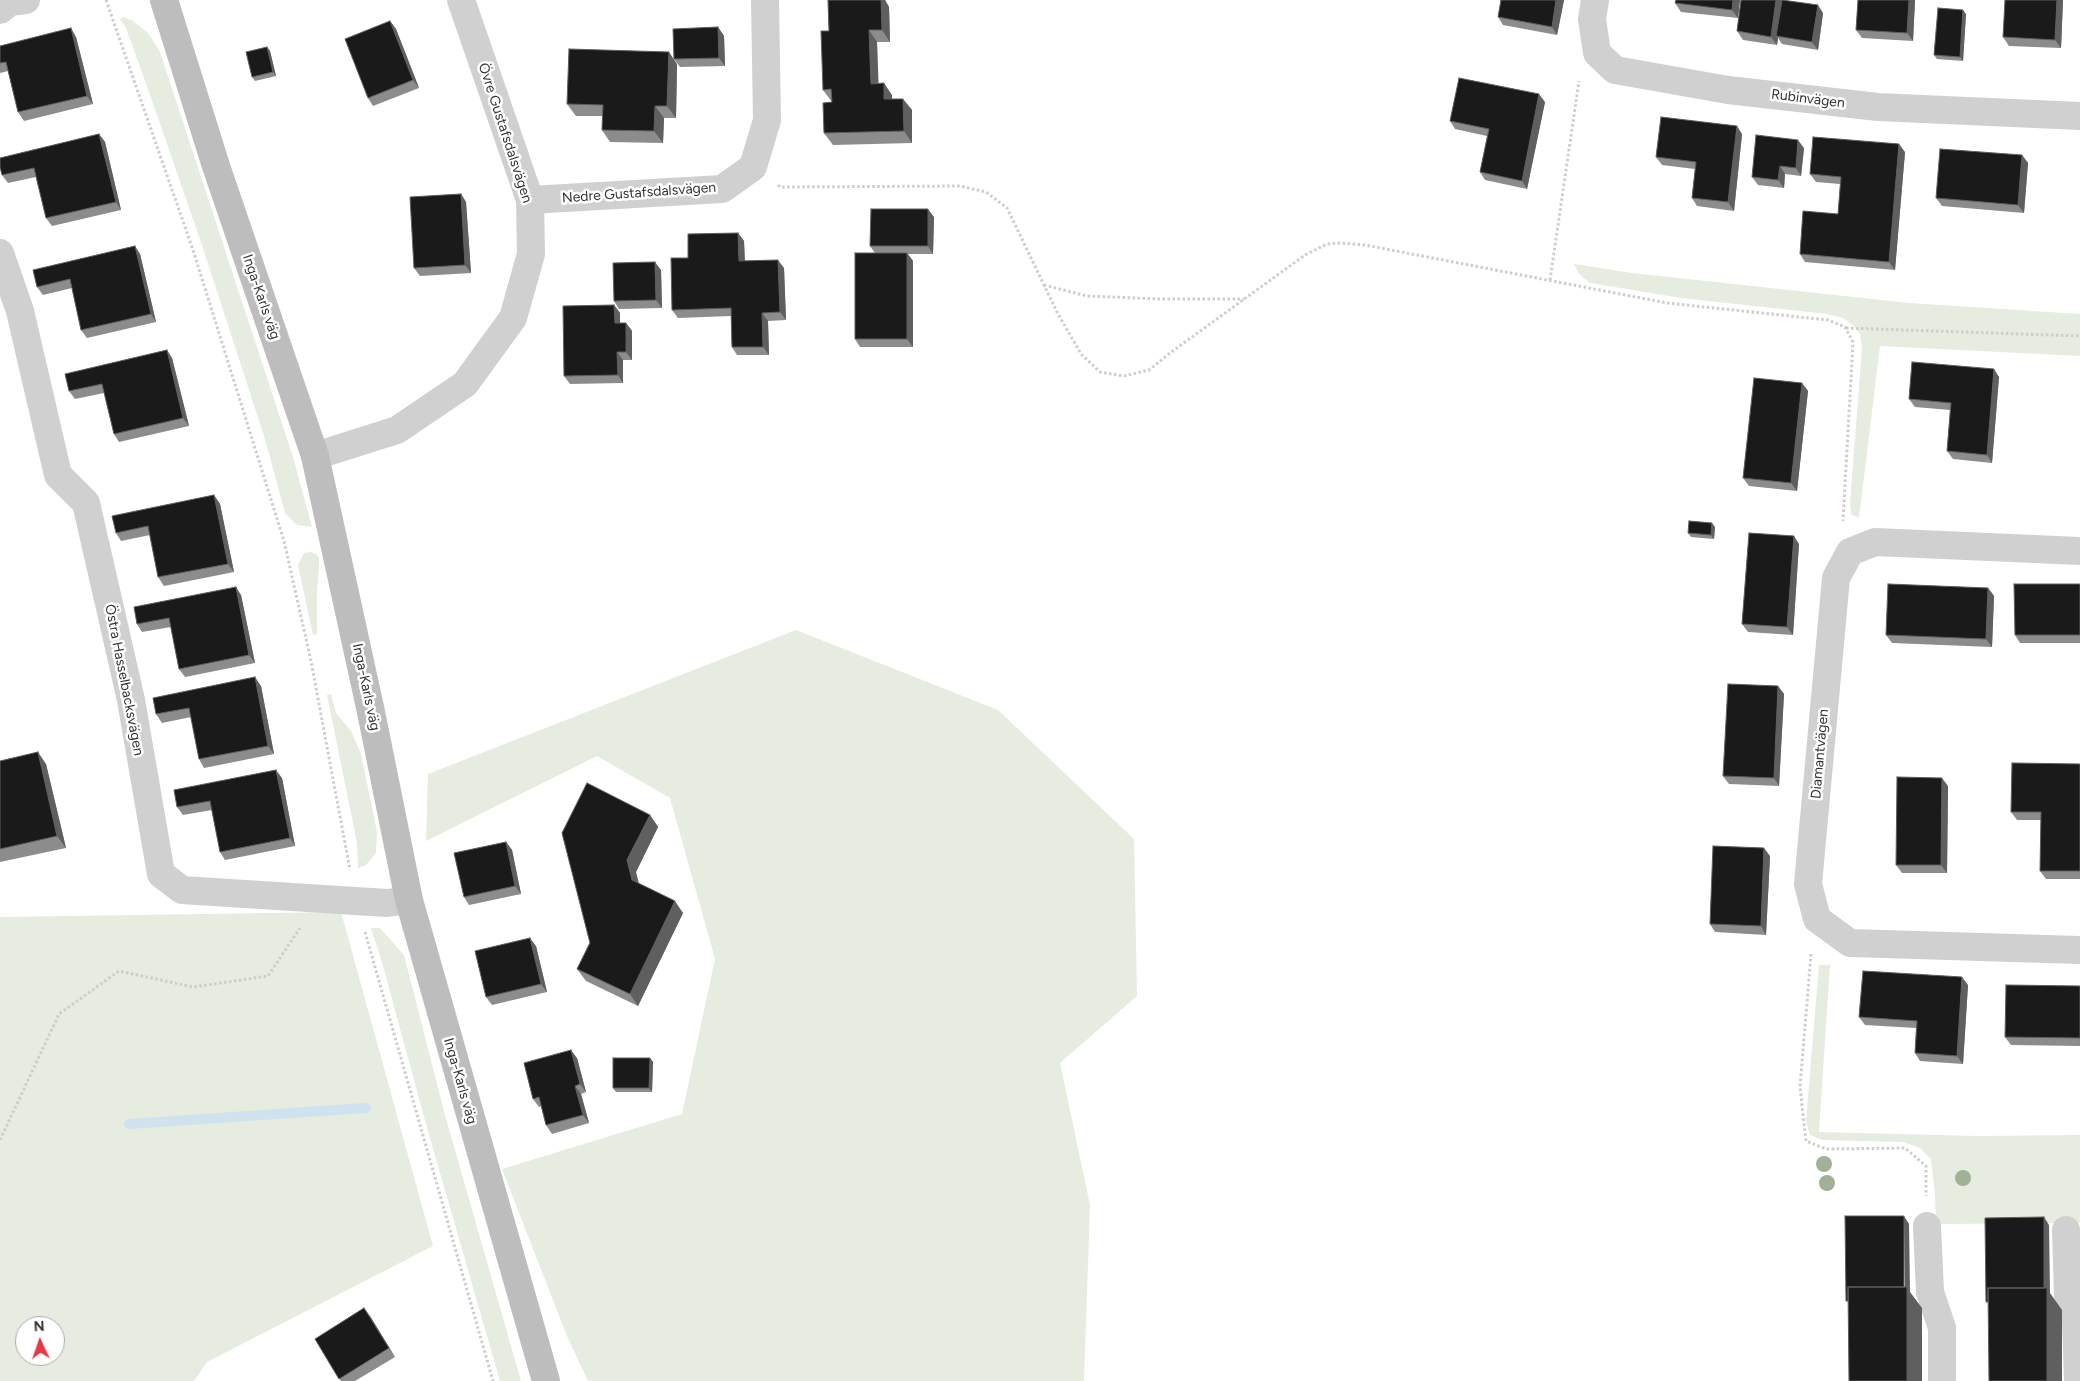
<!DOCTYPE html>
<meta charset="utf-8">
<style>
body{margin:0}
#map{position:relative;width:2080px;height:1381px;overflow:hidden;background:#fff;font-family:Figtree,sans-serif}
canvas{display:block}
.north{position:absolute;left:15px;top:1316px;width:50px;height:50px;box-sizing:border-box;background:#fff;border:1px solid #adadad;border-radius:50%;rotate:357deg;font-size:14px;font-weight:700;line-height:20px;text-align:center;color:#333}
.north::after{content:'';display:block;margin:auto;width:18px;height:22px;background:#e63946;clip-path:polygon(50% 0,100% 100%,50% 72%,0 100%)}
</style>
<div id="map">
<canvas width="2080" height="1381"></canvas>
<div class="north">N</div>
</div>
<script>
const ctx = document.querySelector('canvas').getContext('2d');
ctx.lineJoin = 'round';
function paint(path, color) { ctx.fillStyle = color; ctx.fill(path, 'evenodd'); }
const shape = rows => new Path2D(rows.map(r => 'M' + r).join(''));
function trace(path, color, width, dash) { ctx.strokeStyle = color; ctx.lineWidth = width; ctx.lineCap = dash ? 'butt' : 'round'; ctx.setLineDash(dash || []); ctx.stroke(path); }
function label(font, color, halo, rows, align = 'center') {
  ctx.font = font + ' Figtree,sans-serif'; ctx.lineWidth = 5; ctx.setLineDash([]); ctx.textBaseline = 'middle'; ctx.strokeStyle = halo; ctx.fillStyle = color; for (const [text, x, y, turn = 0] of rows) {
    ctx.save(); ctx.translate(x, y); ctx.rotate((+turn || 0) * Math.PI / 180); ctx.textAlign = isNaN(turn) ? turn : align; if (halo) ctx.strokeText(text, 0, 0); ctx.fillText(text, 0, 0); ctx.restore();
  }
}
const green = shape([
 [123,17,133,21,148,33,160,52,293,457,312,527,297,525,285,513,265,439,201,242,148,89,126,28,120,19],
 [1574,264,1632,273,1909,303,2080,314,2080,356,1880,346,1859,518,1851,514,1850,503,1862,348,1860,334,1854,326,1843,318,1827,314,1681,298,1590,283,1579,274],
 [310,552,316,554,319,558,319,568,317,592,317,634,313,635,298,565,304,553],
 [796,630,998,710,1134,839,1137,996,1060,1063,1090,1205,1084,1381,588,1381,567,1336,502,1169,682,1114,715,959,670,798,597,756,426,841,428,774],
 [331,694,336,713,351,731,361,754,377,832,376,853,366,865,358,868,357,843,327,695],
 [341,912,433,1246,207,1362,194,1381,0,1381,0,917],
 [25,1326,55,1326,55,1356,25,1356],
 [371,928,380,928,404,955,445,1115,521,1381,500,1381,424,1117,382,962],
 [1819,965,1830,965,1819,1132,1978,1136,2080,1135,2080,1223,1936,1224,1935,1196,1931,1159,1920,1148,1903,1142,1822,1140,1810,1135,1806,1121]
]);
const stream = shape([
 [129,1124,366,1108]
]);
const path = shape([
 [106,0,193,250,284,541,311,661,350,870],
 [778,185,780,187,960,186,986,192,1007,208,1057,312,1081,354,1100,372,1124,376,1149,370,1170,353,1305,255,1327,244,1340,243,1365,245,1667,303,1828,320,1845,327,1853,342,1843,521],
 [1550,280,1579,81],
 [1044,285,1087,296,1160,299,1244,299],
 [1846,328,2080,336],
 [365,932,493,1381],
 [1811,954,1800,1087,1806,1141,1826,1149,1905,1148,1926,1166,1926,1196],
 [0,1140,59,1014,119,971,193,987,268,976,300,928]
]);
const street = shape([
 [1595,0,1592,19,1597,53,1615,70,1728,90,1878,107,2080,116],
 [0,10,10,2,26,0],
 [530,200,722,189,753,167,767,120,765,0],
 [0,253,20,311,58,475,86,503,131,700,161,874,182,890,387,903,409,900],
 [315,456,397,430,465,384,513,318,531,254,530,200,461,0],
 [2080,551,1875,542,1850,552,1836,578,1808,884,1817,919,1850,943,2080,950],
 [1927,1226,1930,1292,1942,1328,1942,1381],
 [2066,1230,2068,1296,2076,1320,2078,1381]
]);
const secondary = shape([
 [164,0,216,166,315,456,371,712,409,900,546,1381]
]);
const trees = [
 [1824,1164],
 [1963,1178],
 [1827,1183]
];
const wall = shape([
 [828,0,885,0,889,7,890,42,877,42,878,83,892,95,892,99,903,99,912,110,912,143,833,145,824,133,832,102,823,90,829,31],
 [1501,0,1564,0,1557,35,1503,25,1498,17],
 [1740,0,1738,18,1681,12,1675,3],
 [1741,0,1781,0,1823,13,1818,50,1782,44,1778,38,1777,45,1743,40,1737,31],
 [1858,0,1915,0,1913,41,1862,38,1856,30],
 [2063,0,2061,48,2009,46,2003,37],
 [1966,14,1963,61,1937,59,1934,55],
 [390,21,396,29,419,88,373,106,368,98],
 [718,27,724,36,725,66,680,67,674,59],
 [76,37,93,104,24,121,18,112,8,71,0,73,0,46],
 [267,47,270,51,276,76,255,81,252,77],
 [677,64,676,118,664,118,663,143,610,142,602,130,602,116,576,116,567,104],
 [1545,102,1527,189,1485,180,1480,172,1487,136,1455,129,1450,121],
 [99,134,105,142,121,210,52,226,46,218,36,177,8,183,2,175],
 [1742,134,1734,211,1697,206,1692,198,1695,169,1662,165,1656,157],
 [1804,148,1801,176,1785,174,1784,188,1758,185,1752,177],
 [1905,152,1895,270,1805,262,1800,254,1838,214,1840,184,1816,182,1810,174],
 [2022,155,2028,163,2024,213,1942,206,1936,198],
 [461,194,466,202,471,273,420,276,414,268],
 [934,217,933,254,908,254,913,261,913,347,860,347,855,339,875,253,870,246],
 [738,233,744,241,745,261,784,268,786,320,768,321,769,355,737,355,732,347,731,316,678,318,672,310,688,258],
 [140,254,156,322,87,338,81,330,72,288,43,295,37,287],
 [661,270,662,308,619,309,614,301],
 [614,305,620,313,620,323,626,323,632,331,632,360,623,360,623,383,570,384,564,376],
 [172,358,189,426,119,442,114,434,104,393,75,399,69,391],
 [1999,377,1992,463,1953,459,1947,451,1950,410,1915,407,1909,399],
 [1802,383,1808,391,1797,491,1749,486,1743,478],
 [214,495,220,504,234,572,164,586,158,577,150,535,121,541,116,533],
 [1715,527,1714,539,1691,537,1688,533],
 [1799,544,1793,635,1748,632,1742,624],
 [2080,584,2080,643,2020,643,2015,635],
 [1988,588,1994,596,1992,647,1892,643,1886,635],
 [241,595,255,663,185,677,179,669,171,627,142,632,137,624],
 [261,686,274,754,204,768,199,759,191,717,162,723,156,714],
 [1778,686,1784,694,1779,786,1729,784,1723,776],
 [0,761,46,764,66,848,0,862],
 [2080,764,2080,879,2046,879,2040,871,2041,820,2017,820,2011,812],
 [282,778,295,846,225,860,220,852,212,810,183,815,177,807],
 [1948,786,1947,873,1902,873,1896,865],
 [650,815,658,827,636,872,638,883,683,913,638,1006,586,981,577,969],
 [506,842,512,850,521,894,469,905,464,897],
 [1770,856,1766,935,1715,932,1710,924],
 [536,946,547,992,492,1005,486,997],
 [1968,985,1963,1064,1920,1061,1915,1053,1916,1028,1865,1025,1859,1017],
 [2080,986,2080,1046,2011,1045,2005,1037],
 [577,1058,586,1092,581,1094,589,1123,552,1134,546,1125,541,1106,539,1107,533,1099],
 [650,1058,653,1062,652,1092,616,1092,613,1088],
 [370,1316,395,1357,355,1381,341,1381,315,1339]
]);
const shadedWall = shape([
 [881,0,885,0,889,7,890,42,882,30],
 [1556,0,1564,0,1557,35,1552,27],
 [1733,0,1740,0,1738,18,1732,10],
 [1776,0,1781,0,1783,2,1776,36,1778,38,1777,45,1771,37],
 [1909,0,1915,0,1913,41,1907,33],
 [2057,0,2063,0,2061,48,2055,40],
 [1818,5,1823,13,1818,50,1812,42],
 [1963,10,1966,14,1963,61,1960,57],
 [390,21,396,29,419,88,413,80],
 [718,27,724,36,725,66,719,58],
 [71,28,76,37,93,104,87,96],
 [869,30,877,42,879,96,871,84],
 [267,47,270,51,276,76,273,72],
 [669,52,677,64,676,118,667,106],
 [884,83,892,95,892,111,884,99],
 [1539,94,1545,102,1527,189,1522,181],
 [903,99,912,110,912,143,904,131],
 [655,106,664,118,663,143,654,131],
 [1737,126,1742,134,1734,211,1728,202],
 [99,134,105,142,121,210,116,202],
 [1798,140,1804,148,1801,176,1796,168],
 [1899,144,1905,152,1895,270,1889,262],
 [2022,155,2028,163,2024,213,2018,205],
 [1780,166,1785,174,1784,188,1778,180],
 [461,194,466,202,471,273,465,265],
 [928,209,934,217,933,254,928,246],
 [738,233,744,241,745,269,739,261],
 [135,246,140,254,156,322,151,314],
 [907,253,913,261,913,347,907,339],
 [778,260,784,268,786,320,780,312],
 [655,262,661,270,662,308,656,300],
 [614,305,620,313,620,331,615,323],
 [762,313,768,321,769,355,763,347],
 [626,323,632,331,632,360,626,352],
 [167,350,172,358,189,426,183,418],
 [617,352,623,360,623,383,618,375],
 [1994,369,1999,377,1992,463,1987,455],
 [1802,383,1808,391,1797,491,1791,483],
 [214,495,220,504,234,572,228,564],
 [1712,523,1715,527,1714,539,1711,535],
 [1794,536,1799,544,1793,635,1787,627],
 [236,587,241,595,255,663,249,655],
 [1988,588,1994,596,1992,647,1986,639],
 [255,677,261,686,274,754,268,746],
 [1778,686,1784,694,1779,786,1774,778],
 [38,752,46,764,66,848,57,836],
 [276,770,282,778,295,846,290,838],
 [1942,778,1948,786,1947,873,1941,865],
 [650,815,658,827,636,872,641,892,632,880,627,860],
 [506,842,512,850,521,894,515,886],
 [1764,848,1770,856,1766,935,1761,926],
 [675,901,683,913,638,1006,630,994],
 [530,938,536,946,547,992,541,984],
 [1962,977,1968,985,1963,1064,1957,1056],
 [571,1050,577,1058,586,1092,580,1084],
 [650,1058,653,1062,652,1092,649,1088],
 [575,1086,581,1094,589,1123,583,1115],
 [1904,1216,1909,1224,1910,1292,1922,1308,1922,1381,1907,1381,1905,1300],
 [2044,1217,2049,1225,2050,1293,2062,1310,2062,1381,2047,1381,2044,1301],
 [364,1308,370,1316,395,1357,389,1348]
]);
const building = shape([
 [828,0,881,0,882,30,869,30,871,84,884,83,884,99,903,99,904,131,824,133,823,103,832,102,831,89,823,90,821,31,829,31,828,0],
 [1501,0,1556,0,1552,27,1498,17,1501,0],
 [1676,0,1733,0,1732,10,1675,3,1676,0],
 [1741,0,1776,0,1771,37,1737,31,1741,0],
 [1782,0,1818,5,1812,42,1776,36,1782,0],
 [1858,0,1909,0,1907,33,1856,30,1858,0],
 [2005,0,2057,0,2055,40,2003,37,2005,0],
 [1938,8,1963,10,1960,57,1934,55,1938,8],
 [390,21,413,80,368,98,345,39,390,21],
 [718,27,719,58,674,59,673,29,718,27],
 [71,28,87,96,18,112,6,62,0,63,0,46,71,28],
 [267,47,273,72,252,77,246,52,267,47],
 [569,49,669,52,667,106,655,106,654,131,602,130,603,105,567,104,569,49],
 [1459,78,1539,94,1522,181,1480,172,1489,129,1450,121,1459,78],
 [1661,117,1737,126,1728,202,1692,198,1696,162,1656,157,1661,117],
 [99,134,116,202,46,218,34,168,2,175,0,167,0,158,99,134],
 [1756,135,1798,140,1796,168,1780,166,1778,180,1752,177,1756,135],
 [1813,137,1899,144,1889,262,1800,254,1803,211,1838,214,1841,177,1810,174,1813,137],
 [1940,149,2022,155,2018,205,1936,198,1940,149],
 [461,194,465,265,414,268,410,197,461,194],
 [871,209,928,209,928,246,870,246,871,209],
 [738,233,739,261,778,260,780,312,762,313,763,347,732,347,731,308,672,310,671,258,688,258,688,234,738,233],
 [135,246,151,314,81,330,70,279,37,287,33,270,135,246],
 [855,253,907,253,907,339,855,339,855,253],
 [655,262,656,300,614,301,613,263,655,262],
 [614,305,615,323,626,323,626,352,617,352,618,375,564,376,563,306,614,305],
 [167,350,183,418,114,434,102,384,69,391,65,374,167,350],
 [1912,362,1994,369,1987,455,1947,451,1951,403,1909,399,1912,362],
 [1754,378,1802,383,1791,483,1743,478,1754,378],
 [214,495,228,564,158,577,148,526,116,533,112,516,214,495],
 [1689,521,1712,523,1711,535,1688,533,1689,521],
 [1749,533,1794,536,1787,627,1742,624,1749,533],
 [1888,584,1988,588,1986,639,1886,635,1888,584],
 [2014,584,2080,584,2080,635,2015,635,2014,584],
 [236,587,249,655,179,669,169,618,137,624,134,607,236,587],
 [255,677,268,746,199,759,189,708,156,714,153,698,255,677],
 [1728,684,1778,686,1774,778,1723,776,1728,684],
 [38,752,57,836,0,849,0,761,38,752],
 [2012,763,2080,764,2080,871,2040,871,2041,812,2011,812,2012,763],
 [276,770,290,838,220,852,210,801,177,807,174,790,276,770],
 [1897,777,1942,778,1941,865,1896,865,1897,777],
 [587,783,650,815,627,860,632,880,675,901,630,994,577,969,590,943,562,833,587,783],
 [506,842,515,886,464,897,454,853,506,842],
 [1713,846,1764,848,1761,926,1710,924,1713,846],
 [530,938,541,984,486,997,475,951,530,938],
 [1863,971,1962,977,1957,1056,1915,1053,1917,1021,1859,1017,1863,971],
 [2006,985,2080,986,2080,1038,2005,1037,2006,985],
 [571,1050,580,1084,575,1086,583,1115,546,1125,539,1097,533,1099,524,1063,571,1050],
 [613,1058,650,1058,649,1088,613,1088,613,1058],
 [1845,1216,1904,1216,1904,1287,1848,1287,1848,1301,1846,1301,1845,1216],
 [2044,1217,2044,1288,1988,1288,1988,1302,1986,1302,1985,1218,2044,1217],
 [1848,1287,1907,1287,1907,1381,1849,1381,1848,1287],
 [1988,1288,2047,1288,2047,1381,1989,1381,1988,1288],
 [364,1308,389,1348,339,1379,315,1339,364,1308]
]);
const streetNames = [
 ["Rubinvägen",1808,99,7],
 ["Övre Gustafsdalsvägen",505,133,72],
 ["Nedre Gustafsdalsvägen",639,193,-4],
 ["Inga-Karls väg",261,297,71],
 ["Östra Hasselbacksvägen",124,680,79],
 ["Inga-Karls väg",366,687,78],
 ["Diamantvägen",1820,754,-85],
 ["Inga-Karls väg",460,1081,74]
];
paint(green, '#e6ecdf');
trace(stream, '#cfe2ee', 10);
trace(path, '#cdcdcd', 3, [2.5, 2.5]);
trace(street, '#d0d0d0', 28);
trace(secondary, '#bdbdbd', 28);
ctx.fillStyle = '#a2b095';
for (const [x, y] of trees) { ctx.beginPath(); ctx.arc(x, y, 8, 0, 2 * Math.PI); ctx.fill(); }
paint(wall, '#8c8c8c');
paint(shadedWall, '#5f5f5f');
paint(building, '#1a1a1a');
trace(building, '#5f5f5f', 1);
label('14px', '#333', '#fff', streetNames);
</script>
